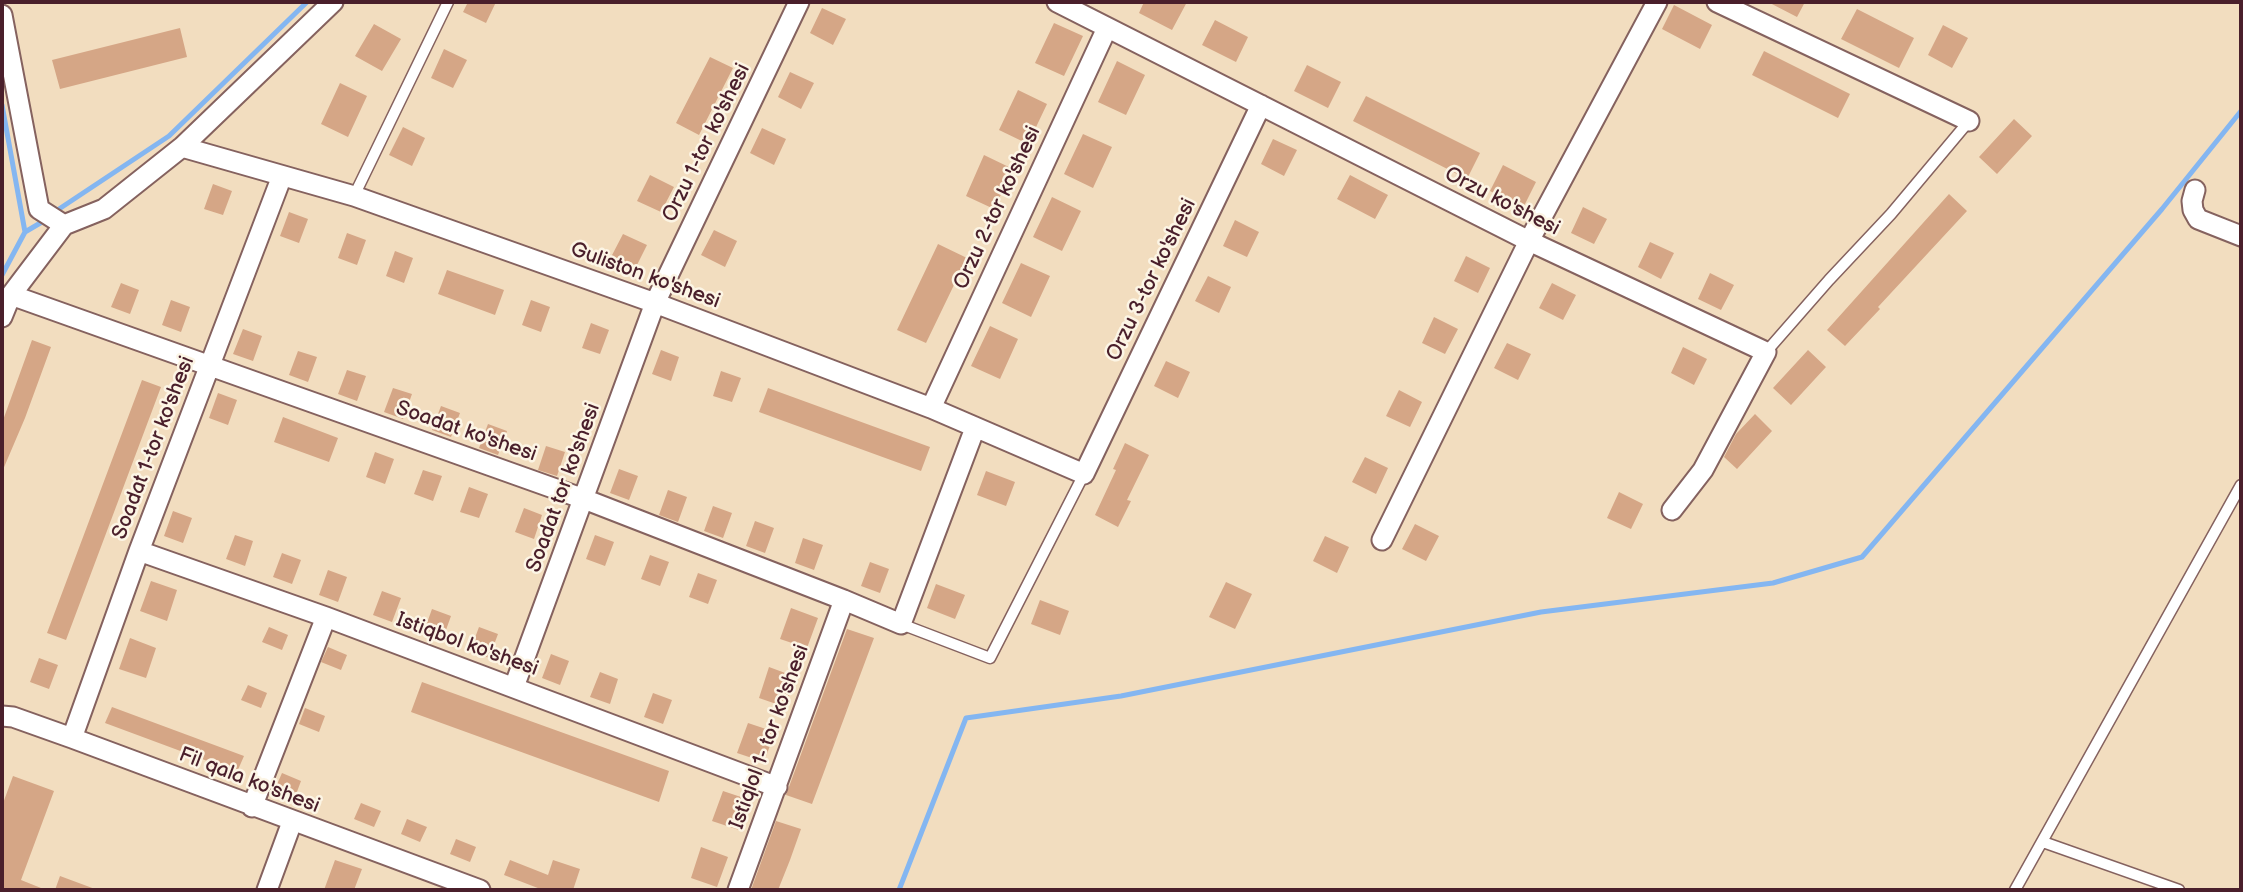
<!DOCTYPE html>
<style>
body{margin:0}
#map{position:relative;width:2243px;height:892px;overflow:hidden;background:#f2ddbf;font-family:"Balsamiq Sans",sans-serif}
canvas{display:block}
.frame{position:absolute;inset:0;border:4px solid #4a1f2b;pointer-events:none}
</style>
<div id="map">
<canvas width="2243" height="892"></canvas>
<div class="frame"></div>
</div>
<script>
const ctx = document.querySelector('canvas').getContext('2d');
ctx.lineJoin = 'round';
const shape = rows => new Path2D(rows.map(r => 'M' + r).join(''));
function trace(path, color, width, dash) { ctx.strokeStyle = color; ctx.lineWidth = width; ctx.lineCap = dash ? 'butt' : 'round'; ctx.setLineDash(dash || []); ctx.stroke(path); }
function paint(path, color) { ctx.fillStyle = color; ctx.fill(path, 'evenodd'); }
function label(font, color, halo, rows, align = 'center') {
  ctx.font = font + ' "Balsamiq Sans",sans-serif'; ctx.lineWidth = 5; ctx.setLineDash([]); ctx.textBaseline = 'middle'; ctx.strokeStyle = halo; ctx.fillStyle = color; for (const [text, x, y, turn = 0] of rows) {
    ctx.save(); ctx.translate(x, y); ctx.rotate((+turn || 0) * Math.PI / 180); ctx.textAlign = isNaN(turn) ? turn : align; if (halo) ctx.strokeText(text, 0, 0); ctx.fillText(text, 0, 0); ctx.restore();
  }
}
const stream = shape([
 [2,105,25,232],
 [59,209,169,136,307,2],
 [2,275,25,232,42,222],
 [899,890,966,718,1121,696,1541,612,1773,583,1862,557,2162,209,2241,111]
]);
const building = shape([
 [468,2,496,2,486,23,463,12],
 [1144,2,1187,2,1172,30,1139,13],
 [1768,2,1805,2,1797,17],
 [1674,5,1712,25,1700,49,1662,29],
 [822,8,846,19,833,45,810,33],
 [1857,9,1914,38,1899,68,1841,39],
 [1215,20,1248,37,1236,62,1202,45],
 [1054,23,1083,36,1064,76,1035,63],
 [374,24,401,39,382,71,355,56],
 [1943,25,1968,38,1952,68,1928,55],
 [180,28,187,57,60,89,52,60],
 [444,49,467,60,453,88,431,78],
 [1764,51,1850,94,1838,118,1752,75],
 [710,57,733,68,699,135,676,123],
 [1117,61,1145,75,1126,115,1098,102],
 [1307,65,1341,82,1328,108,1294,91],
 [790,72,814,83,801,109,778,97],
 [340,83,367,96,348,137,321,124],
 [1018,90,1047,104,1028,144,999,130],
 [1366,96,1480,153,1467,179,1353,121],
 [2014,119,2032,136,1997,174,1979,157],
 [403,127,425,138,412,166,389,155],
 [762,128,786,139,774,165,750,153],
 [1083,134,1112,147,1093,188,1064,174],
 [1273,139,1297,150,1284,176,1261,164],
 [984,155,1013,169,994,209,966,196],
 [1503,165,1536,182,1523,208,1490,191],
 [650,175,674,187,661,212,637,201],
 [1350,175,1388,195,1375,219,1337,199],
 [213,184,232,191,223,215,204,209],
 [1949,194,1967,211,1878,307,1880,309,1845,346,1827,330],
 [1052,197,1081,211,1062,251,1033,237],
 [1583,207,1607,219,1594,244,1571,233],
 [289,212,308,219,299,243,280,236],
 [1235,220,1259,232,1247,257,1223,246],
 [714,230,737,241,725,267,701,255],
 [347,233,366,240,357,265,338,258],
 [623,234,647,245,634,271,610,259],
 [1650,242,1674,253,1661,279,1638,267],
 [938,244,967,258,926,343,897,330],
 [395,251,413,258,404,283,386,276],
 [1466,256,1490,268,1478,293,1454,281],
 [1021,263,1050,276,1031,317,1002,303],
 [447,270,504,290,495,315,438,294],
 [1710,273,1734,285,1721,310,1698,299],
 [1208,276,1231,287,1219,313,1195,301],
 [121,283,139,290,130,314,111,307],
 [1552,283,1576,295,1563,320,1539,308],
 [171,300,190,307,181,332,162,325],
 [531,300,550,307,541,332,522,325],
 [1434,317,1458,329,1445,354,1422,343],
 [591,323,609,330,600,354,582,348],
 [990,326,1018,339,1000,379,971,366],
 [243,329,262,336,253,361,233,354],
 [32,340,51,347,25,418,2,472,2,423],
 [1507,343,1531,354,1518,380,1494,368],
 [1683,347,1707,359,1694,385,1671,373],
 [661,350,679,357,671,381,652,374],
 [1808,350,1826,367,1791,405,1773,388],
 [298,351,317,357,308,382,289,375],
 [1166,361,1190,372,1178,398,1154,386],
 [347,370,366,376,357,401,338,394],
 [721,371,741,378,732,402,713,396],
 [142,380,161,387,66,640,47,633],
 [393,388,412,394,403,419,384,412],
 [768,388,930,447,921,471,759,412],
 [1399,390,1422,402,1410,427,1386,416],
 [218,393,237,400,228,425,209,418],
 [441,406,460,413,451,437,432,430],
 [1755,414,1772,431,1737,469,1724,457,1736,434],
 [283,417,338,438,329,462,274,442],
 [488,424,507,431,498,455,479,448],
 [1125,443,1149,455,1127,500,1131,501,1118,527,1095,515,1116,470,1113,469],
 [546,446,565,452,557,476,538,470],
 [375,452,394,459,385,484,366,477],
 [1365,457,1388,468,1376,494,1352,482],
 [619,469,638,476,629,500,610,493],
 [423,470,442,476,433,501,414,494],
 [986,471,1015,482,1006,506,977,495],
 [469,487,488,494,479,518,460,512],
 [668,490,687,497,678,522,659,515],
 [1619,492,1643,504,1631,529,1607,518],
 [713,506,732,513,723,538,704,531],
 [524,508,542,515,534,539,515,532],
 [173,511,192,518,183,543,164,536],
 [755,521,774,528,765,553,746,546],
 [1415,524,1439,536,1426,561,1402,549],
 [235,535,253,541,245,566,226,559],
 [595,535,614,542,605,566,586,559],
 [1325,536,1349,547,1337,573,1313,561],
 [803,538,823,545,814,570,795,563],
 [282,553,301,560,292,584,273,577],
 [650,555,669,562,660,586,641,579],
 [870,562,889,569,880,593,861,586],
 [328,570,347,577,338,602,319,595],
 [698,573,717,580,708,604,689,597],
 [151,581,177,590,167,621,140,611],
 [1226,582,1252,594,1235,629,1209,617],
 [936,584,965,595,955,619,927,608],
 [382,591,401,598,392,622,373,615],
 [1040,600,1069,611,1060,635,1031,624],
 [791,608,818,618,807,648,780,639],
 [432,609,451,616,442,641,423,634],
 [269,627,288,635,282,650,262,642],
 [479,627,498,634,489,658,470,651],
 [847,629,874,638,812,804,786,795],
 [130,638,156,648,146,678,119,669],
 [328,647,347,655,341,670,321,662],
 [551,654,569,661,560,685,542,678],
 [39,658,58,665,49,689,30,682],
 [769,667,796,677,785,707,759,698],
 [600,672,618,679,610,704,590,697],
 [422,682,669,771,659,802,411,712],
 [248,685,267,693,261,708,241,700],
 [653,693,672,700,663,724,644,717],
 [112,707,244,756,237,772,105,723],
 [305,708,325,716,319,732,299,724],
 [748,723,775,732,764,762,737,753],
 [282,773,301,781,295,797,275,789],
 [13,776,54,791,21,880,46,890,2,890,2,806],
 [723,791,750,800,739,830,712,821],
 [361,803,381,811,374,827,354,819],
 [407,819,427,827,420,842,401,834],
 [776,821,801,829,790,860,778,890,751,890],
 [456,839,476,847,470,862,450,854],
 [701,847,728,857,717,887,691,878],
 [335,860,362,869,354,890,324,890],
 [510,860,548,875,553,860,580,869,573,890,543,890,504,875],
 [60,876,95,889,94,890,55,890]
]);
const service = shape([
 [354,196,448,2],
 [1766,352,1829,280,1891,214,1969,121],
 [901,624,990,658,1084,474],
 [2043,842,2179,890],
 [2015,890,2241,485]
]);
const minor = shape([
 [1057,2,1529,241,1766,352,1703,470,1672,510],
 [1717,2,1969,121],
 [2,15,39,209,64,225],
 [182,147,354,196,655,303,931,408,1084,474,1261,105],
 [2195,190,2192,201,2193,210,2198,219,2241,236],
 [11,295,584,499,844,600,901,624,975,428],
 [2,317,11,295,64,225,104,209,182,147,333,2],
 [931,408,1107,28],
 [1382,540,1529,241,1657,2],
 [139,551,326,617,777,787],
 [514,687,655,303,799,2],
 [2,716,13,717,72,738,480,890],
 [72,738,139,551,282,176],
 [252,807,326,617],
 [267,890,292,822],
 [738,890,844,600]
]);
const streetNames = [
 ["Orzu 1-tor ko'shesi",707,143,-64],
 ["Orzu ko'shesi",1502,202,27],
 ["Orzu 2-tor ko'shesi",998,208,-65],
 ["Guliston ko'shesi",645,276,20],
 ["Orzu 3-tor ko'shesi",1152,280,-64],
 ["Soadat ko'shesi",466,432,19],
 ["Soadat 1-tor ko'shesi",154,448,-69],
 ["Soadat tor ko'shesi",564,488,-70],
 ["Istiqbol ko'shesi",467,645,20],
 ["Istiqlol 1- tor ko'shesi",770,737,-70],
 ["Fil qala ko'shesi",249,781,21]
];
trace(stream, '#84b6f1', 5);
paint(building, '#d5a686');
trace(service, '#85625f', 13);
trace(minor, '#85625f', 23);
trace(service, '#fff', 10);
trace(minor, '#fff', 19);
label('21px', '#4a1f2b', '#fcf5e5', streetNames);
</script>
